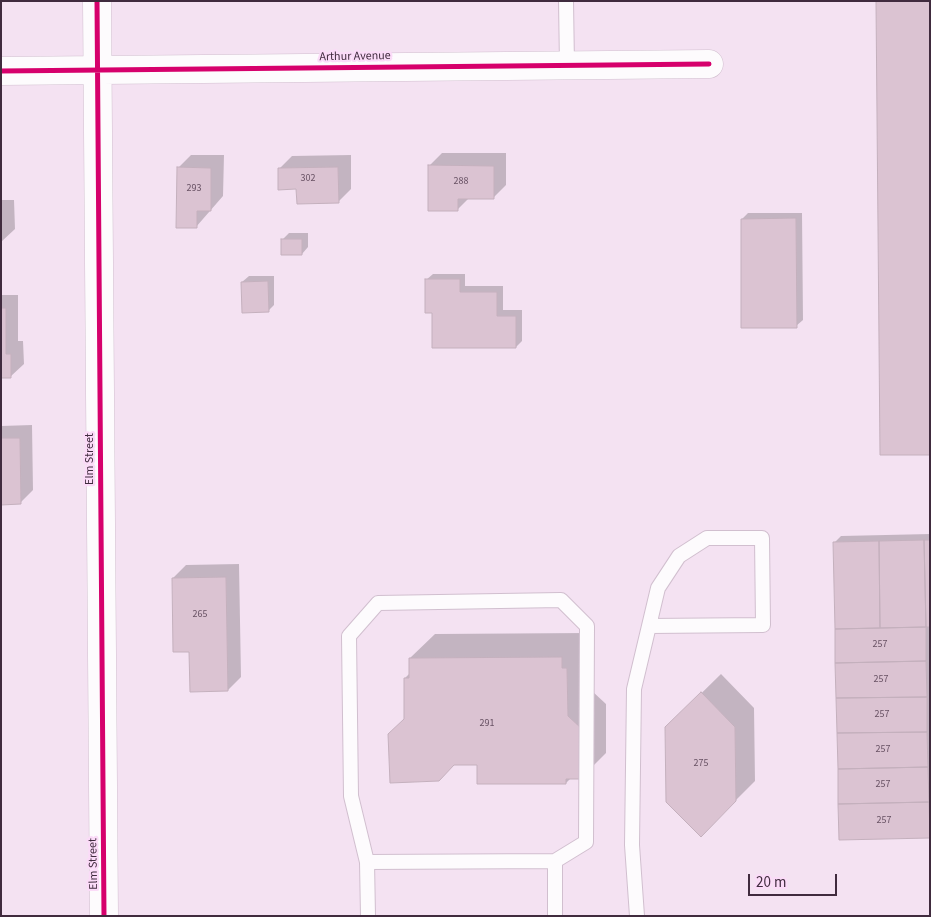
<!DOCTYPE html>
<style>
body{margin:0}
#map{position:relative;width:931px;height:917px;overflow:hidden;background:#f4e2f2;font-family:"Source Sans 3",sans-serif}
canvas{display:block}
.frame{position:absolute;inset:0;border:2px solid #402b3e;pointer-events:none}
.scale{position:absolute;left:748px;top:874px;width:89px;height:22px;box-sizing:border-box;border:2px solid #402b3e;border-top:0;padding-left:6px;font-size:15px;line-height:18px;white-space:nowrap;color:#402b3e;-webkit-text-stroke:4px #fbdbf8;paint-order:stroke}
</style>
<div id="map">
<canvas width="931" height="917"></canvas>
<div class="frame"></div>
<div class="scale">20 m</div>
</div>
<script>
const ctx = document.querySelector('canvas').getContext('2d');
ctx.lineJoin = 'round';
function paint(path, color) { ctx.fillStyle = color; ctx.fill(path, 'evenodd'); }
const shape = rows => new Path2D(rows.map(r => 'M' + r).join(''));
function trace(path, color, width, dash) { ctx.strokeStyle = color; ctx.lineWidth = width; ctx.lineCap = dash ? 'butt' : 'round'; ctx.setLineDash(dash || []); ctx.stroke(path); }
function label(font, color, halo, rows, align = 'center') {
  ctx.font = font + ' "Source Sans 3",sans-serif'; ctx.lineWidth = 4.5; ctx.setLineDash([]); ctx.textBaseline = 'middle'; ctx.strokeStyle = halo; ctx.fillStyle = color; for (const [text, x, y, turn = 0] of rows) {
    ctx.save(); ctx.translate(x, y); ctx.rotate((+turn || 0) * Math.PI / 180); ctx.textAlign = isNaN(turn) ? turn : align; if (halo) ctx.strokeText(text, 0, 0); ctx.fillText(text, 0, 0); ctx.restore();
  }
}
const shadow = shape([
 [442,153,506,153,506,185,493,198,469,198,458,209,429,166],
 [191,155,224,155,223,196,196,227,178,168],
 [351,155,351,189,338,202,279,169,292,156],
 [1,200,14,200,15,229,1,242],
 [748,213,802,213,803,320,796,326,742,219],
 [289,233,308,233,308,247,302,254,282,240],
 [433,274,465,274,465,286,503,286,503,310,522,310,522,341,516,347,433,312,426,280],
 [249,276,274,276,274,305,268,311,242,282],
 [1,295,18,295,18,341,23,341,24,364,10,377,1,377],
 [32,425,33,490,20,503,1,504,1,426],
 [930,534,930,836,840,838,835,542,841,536],
 [239,564,241,677,228,690,190,651,173,578,186,565],
 [586,633,592,691,606,704,606,753,581,778,571,778,566,783,478,764,405,719,405,678,410,673,410,658,435,634],
 [721,674,754,708,755,781,701,835,666,728]
]);
const building = shape([
 [876,1,930,1,930,455,880,455,876,1],
 [428,165,494,166,494,199,458,199,458,211,428,211,428,165],
 [177,167,211,168,211,211,197,211,197,228,176,228,177,167],
 [338,167,339,203,297,204,296,189,278,190,278,168,338,167],
 [796,218,797,328,741,328,741,219,796,218],
 [281,239,302,239,302,255,281,255,281,239],
 [425,279,460,279,460,292,497,292,497,316,516,316,516,348,432,348,432,313,425,313,425,279],
 [268,281,269,312,242,313,241,282,268,281],
 [1,308,6,308,6,354,11,354,11,378,1,378,1,308],
 [1,438,20,438,21,504,1,505,1,438],
 [924,540,930,540,930,627,926,627,924,540],
 [924,540,926,627,880,628,879,541,924,540],
 [879,541,880,628,835,629,833,542,879,541],
 [226,577,228,691,190,692,189,652,173,652,172,578,226,577],
 [926,627,926,661,835,663,835,629,926,627],
 [562,657,562,668,567,668,568,716,582,729,582,779,566,779,566,784,477,784,477,765,454,765,439,781,390,783,388,734,404,719,404,678,409,678,409,658,562,657],
 [926,661,927,697,836,698,835,663,926,661],
 [701,692,735,727,736,801,701,837,666,802,665,727,701,692],
 [927,697,927,732,837,733,836,698,927,697],
 [927,732,928,767,838,769,837,733,927,732],
 [928,767,929,802,838,804,838,769,928,767],
 [929,802,930,838,839,840,838,804,929,802]
]);
const service = shape([
 [566,1,567,65],
 [367,862,555,861],
 [368,916,367,862,351,796,349,636,378,603,561,600,587,626,586,842,555,861,555,916],
 [637,916,632,845,634,689,658,588,679,556,707,538,762,538,763,625,649,626]
]);
const minor = shape([
 [97,1,104,916],
 [1,71,709,64]
]);
const cycleway = shape([
 [97,1,104,916],
 [1,71,709,64]
]);
const numberNames = [
 ["302",308,179],
 ["288",461,182],
 ["293",194,189],
 ["265",200,615],
 ["257",880,645],
 ["257",881,680],
 ["257",882,715],
 ["291",487,724],
 ["257",883,750],
 ["275",701,764],
 ["257",883,785],
 ["257",884,821]
];
const streetNames = [
 ["Arthur Avenue",355,57,-1],
 ["Elm Street",90,459,-90],
 ["Elm Street",94,864,-91]
];
paint(shadow, '#0003');
paint(building, '#dbc3d2');
trace(building, '#c4b0bd', 1);
trace(service, '#d1bfcf', 16);
trace(minor, '#d1bfcf', 29);
trace(service, '#fdfbfd', 14);
trace(minor, '#fdfbfd', 28);
trace(cycleway, '#d6006c', 5);
label('10px', '#675163', null, numberNames);
label('12px', '#402b3e', '#fbdbf8', streetNames);
</script>
